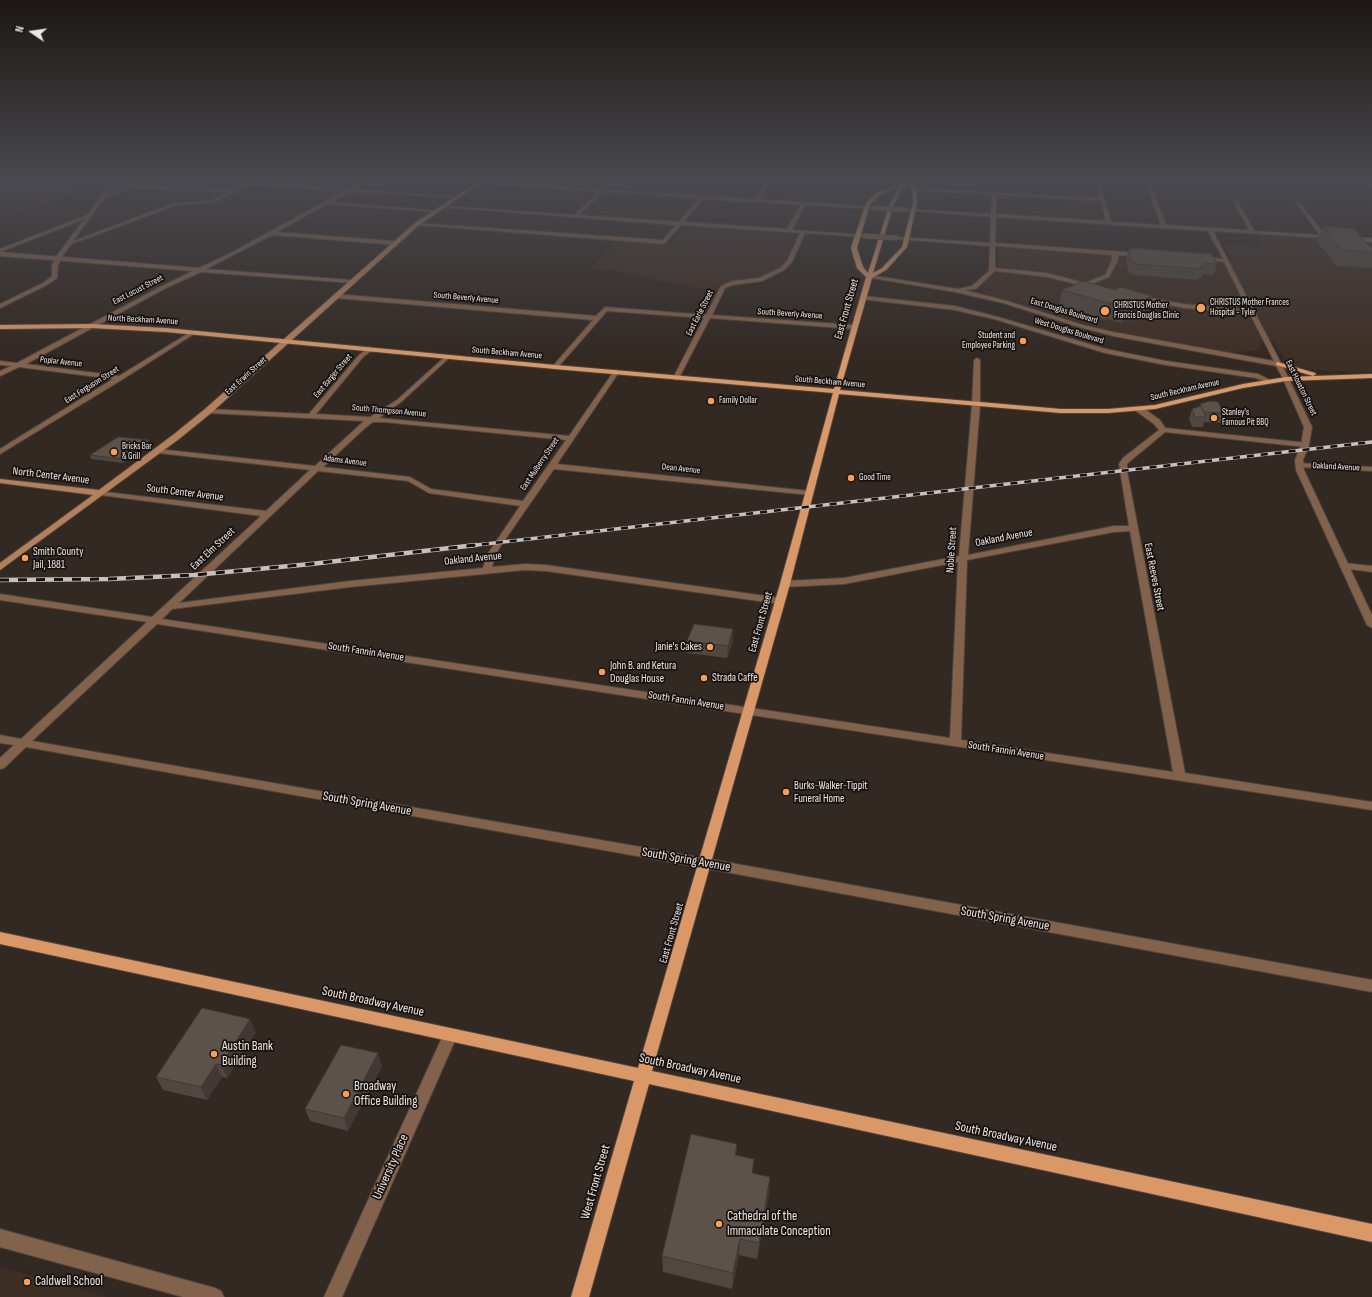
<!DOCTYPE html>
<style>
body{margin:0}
#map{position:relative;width:1372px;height:1297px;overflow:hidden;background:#322922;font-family:"Sofia Sans Condensed",sans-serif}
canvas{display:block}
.north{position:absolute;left:12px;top:12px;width:40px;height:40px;-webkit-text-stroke:3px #171210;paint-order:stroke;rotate:283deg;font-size:11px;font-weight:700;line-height:16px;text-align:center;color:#ede7e3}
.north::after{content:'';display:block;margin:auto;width:14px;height:18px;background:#ede7e3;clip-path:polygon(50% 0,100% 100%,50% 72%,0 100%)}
</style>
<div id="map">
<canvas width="1372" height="1297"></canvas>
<div class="north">N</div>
</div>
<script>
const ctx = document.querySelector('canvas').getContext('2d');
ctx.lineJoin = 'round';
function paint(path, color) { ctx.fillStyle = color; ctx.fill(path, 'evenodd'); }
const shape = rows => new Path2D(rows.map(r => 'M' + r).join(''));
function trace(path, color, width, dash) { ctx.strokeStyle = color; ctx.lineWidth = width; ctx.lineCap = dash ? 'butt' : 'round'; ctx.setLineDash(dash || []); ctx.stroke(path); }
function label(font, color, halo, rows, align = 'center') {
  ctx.font = font + ' "Sofia Sans Condensed",sans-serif'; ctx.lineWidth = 3.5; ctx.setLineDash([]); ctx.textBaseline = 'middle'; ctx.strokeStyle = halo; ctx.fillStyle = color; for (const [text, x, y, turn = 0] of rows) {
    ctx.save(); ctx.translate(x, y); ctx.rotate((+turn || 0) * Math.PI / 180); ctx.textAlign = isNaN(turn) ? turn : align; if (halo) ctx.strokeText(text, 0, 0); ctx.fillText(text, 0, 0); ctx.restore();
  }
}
const built = shape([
 [0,179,83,179,67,188,79,189,73,193,42,206,0,218],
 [686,226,797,234,785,262,779,267,757,279,717,284,713,290,670,283,613,270,591,269,617,240,671,244],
 [1257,233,1372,242,1372,372,1324,371,1294,366,1287,363,1274,342,1262,341,1260,348,1256,350,1231,353,1124,335,993,297,984,293,980,288,982,283,998,273,998,247,999,247,1233,262,1223,244,1263,247],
 [0,1267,107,1297,0,1297]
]);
const green = shape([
 [531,179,610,179,598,189,487,182]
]);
const minor = shape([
 [148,179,154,179,139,186,234,190,244,185,170,179,192,179,349,189,367,179,372,179,355,189,459,197,457,198,350,192,331,202,438,211,436,212,327,204,277,232,395,241,398,243,395,245,272,235,206,269,351,280,353,281,353,283,201,272,166,288,26,364,119,376,192,331,197,332,123,379,0,454,0,449,113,379,19,367,0,376,0,371,11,366,0,365,0,361,17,363,162,286,193,271,0,256,0,249,90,214,92,216,0,252,199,268,229,254,344,191,251,185,212,203,177,205,66,246,66,244,174,203,209,201,228,192,133,188,104,199,100,198,148,179],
 [613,179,617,179,606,190,755,199,768,179,772,179,760,199,876,207,874,209,805,205,792,230,864,235,866,236,864,237,805,233,792,262,784,270,762,281,733,285,725,288,712,315,854,325,857,327,854,329,710,318,679,378,676,380,673,378,704,318,607,311,557,368,555,369,553,368,553,366,593,320,335,298,332,296,335,294,596,316,605,307,706,315,721,286,732,281,759,278,780,268,787,261,800,233,681,225,664,244,417,225,415,224,417,223,663,240,676,225,441,207,443,206,574,215,598,192,477,183,479,182,601,189,613,179],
 [603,192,699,198,679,222,579,215,603,192],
 [703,199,801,205,787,229,683,222,703,199],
 [1144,179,1148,179,1166,225,1249,230,1234,202,1236,201,1238,202,1254,231,1320,235,1296,202,1298,201,1325,235,1333,236,1333,238,1324,238,1213,231,1289,379,1288,380,1284,380,1276,366,1113,336,1079,327,1003,303,955,292,866,277,869,275,958,289,972,286,989,271,990,246,897,239,895,238,897,237,990,243,991,217,902,210,904,209,991,214,992,195,914,190,912,188,1100,198,1097,185,1099,184,1101,185,1111,222,1161,225,1144,179],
 [996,195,1101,201,1106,221,996,214,996,195],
 [996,217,1208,231,1223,259,1202,257,1199,259,1224,262,1248,310,1184,304,1139,296,1136,298,1184,308,1250,314,1274,361,1113,332,1083,325,1007,301,964,290,976,289,995,271,1047,277,1092,288,1095,286,1091,284,1109,277,1118,260,1118,255,1141,257,1144,255,1141,253,995,243,996,217],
 [995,246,1112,255,1112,260,1105,275,1085,283,1047,273,995,268,995,246],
 [1361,179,1366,179,1372,185,1372,188,1361,179],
 [1349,238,1372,238,1372,242,1347,240,1349,238],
 [863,296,955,306,998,317,1106,349,1166,361,1258,374,1272,381,1269,383,1256,378,1166,365,1105,353,994,319,955,310,861,299,860,298,863,296],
 [370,347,373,349,372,350,363,357,316,414,370,417,397,400,447,355,449,356,449,358,401,402,379,418,569,436,614,371,616,370,619,372,557,464,809,491,813,493,809,495,554,469,500,547,495,555,492,567,525,564,546,565,780,598,785,601,780,604,546,571,525,570,350,587,172,609,162,619,950,738,958,562,844,584,785,587,780,584,785,581,844,578,959,556,972,405,974,360,977,358,980,360,980,405,968,555,1114,526,1129,526,1119,464,1123,458,1159,430,1154,424,1136,411,1136,407,1142,407,1160,420,1165,428,1308,443,1308,447,1305,447,1165,432,1129,462,1127,464,1127,471,1185,773,1372,802,1372,810,157,624,32,741,704,858,1372,980,1372,992,704,868,26,747,4,768,0,769,0,758,14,745,0,743,0,735,21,739,147,622,0,600,0,594,152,617,261,516,100,495,97,495,97,491,266,511,310,470,158,453,154,451,158,449,315,466,364,421,208,413,204,411,208,409,309,414,359,355,370,347],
 [373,422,384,422,566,440,523,501,431,489,410,477,323,467,365,428,373,422],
 [318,471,408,481,429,493,520,506,487,555,483,568,350,581,179,603,318,471],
 [1130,531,1173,772,961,740,967,560,1114,532,1130,531],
 [1296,463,1372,467,1372,471,1299,467,1296,467,1296,463],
 [1344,563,1372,566,1372,572,1341,568,1340,566,1344,563],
 [450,1029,455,1031,457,1036,342,1297,324,1297,445,1031,450,1029],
 [0,1229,215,1288,221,1291,224,1297,183,1297,0,1247,0,1229]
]);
const tertiary = shape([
 [114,179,118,179,61,258,58,266,57,278,47,285,0,308,0,304,43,283,52,276,52,266,55,258,114,179],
 [1284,378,1289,379,1312,427,1309,445,1303,460,1304,470,1372,615,1372,628,1367,625,1296,470,1295,460,1301,445,1304,427,1283,379,1284,378]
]);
const secondary = shape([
 [482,179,487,179,419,225,211,413,179,439,0,570,0,563,93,495,0,483,0,479,99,490,173,435,205,409,415,223,482,179]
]);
const primary = shape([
 [909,179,916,179,917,203,907,247,886,270,872,278,840,390,1061,409,1108,409,1155,405,1243,384,1286,377,1372,374,1372,378,1286,381,1243,388,1155,409,1108,413,1061,413,839,394,790,584,652,1071,1372,1224,1372,1242,649,1084,589,1297,571,1297,634,1081,0,944,0,932,638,1068,780,584,833,393,555,369,166,332,91,328,0,329,0,325,91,324,166,328,555,365,834,389,866,277,857,268,851,248,866,203,876,193,904,183,909,179],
 [911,181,913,203,902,247,882,268,873,273,893,206,901,191,911,181],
 [899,187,889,206,868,273,863,267,857,248,870,204,880,195,899,187],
 [1278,362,1315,373,1316,374,1313,376,1276,365,1276,363,1278,362]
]);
const railFar1 = shape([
 [468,546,1372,442]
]);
const rail = shape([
 [0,580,109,579,194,575,311,564,476,545]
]);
const minorBridge = shape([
 [874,208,904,210],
 [864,236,897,238]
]);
const wall = shape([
 [1323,226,1365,242,1372,248,1372,268,1336,266,1317,241],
 [1132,248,1217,264,1214,275,1203,274,1201,278,1198,278,1198,280,1135,275,1129,273,1126,261,1128,250,1132,250],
 [1121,287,1147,313,1131,321,1128,320,1121,323,1108,319,1105,320,1059,307,1062,290,1115,290],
 [1200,404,1224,413,1221,423,1204,422,1203,427,1192,427,1189,419,1192,409,1199,407],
 [149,440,150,444,123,463,91,459,90,455],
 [733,629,733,641,727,658,687,653,687,641],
 [256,1032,227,1078,222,1077,207,1100,163,1090,156,1077],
 [382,1066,348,1131,310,1121,305,1109],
 [737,1144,736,1155,753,1173,769,1194,757,1259,739,1255,732,1289,663,1272,662,1256]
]);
const shadedWall = shape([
 [1152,296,1147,313,1131,321,1135,303],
 [1112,302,1108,319,1105,320,1109,303],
 [1132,302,1128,320,1121,323,1126,305],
 [149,440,150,444,123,463,122,459],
 [733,629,733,641,727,658,728,646],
 [250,1019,256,1032,227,1078,221,1065],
 [378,1053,382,1066,348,1131,344,1118],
 [216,1064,222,1077,207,1100,201,1087],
 [737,1144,736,1161,735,1155],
 [754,1159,753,1176,752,1173],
 [770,1177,769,1194,757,1259,759,1243],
 [740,1239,739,1255,732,1289,733,1273]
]);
const building = shape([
 [1323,226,1355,229,1365,242,1372,248,1372,252,1341,250,1323,226],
 [1132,248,1212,254,1217,264,1203,263,1205,267,1200,267,1201,269,1137,264,1132,262,1128,250,1133,250,1132,248],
 [1083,281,1115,290,1121,287,1152,296,1135,303,1132,302,1126,305,1112,302,1109,303,1062,290,1083,281],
 [1210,401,1218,402,1224,413,1204,412,1200,404,1210,401],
 [1201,406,1206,417,1195,417,1192,409,1201,406],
 [118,437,149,440,122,459,90,455,118,437],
 [694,624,733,629,728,646,687,641,694,624],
 [202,1008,250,1019,221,1065,216,1064,201,1087,156,1077,202,1008],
 [341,1045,378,1053,344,1118,305,1109,341,1045],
 [691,1134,737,1144,735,1155,754,1159,752,1173,770,1177,759,1243,740,1239,733,1273,662,1256,691,1134]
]);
const markers = [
 [1201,308,5,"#fb9e52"],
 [1105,311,5,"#fb9e52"],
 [1023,341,4,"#fb9e52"],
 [711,401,4,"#fb9e52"],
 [1214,418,4,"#fb9e52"],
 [114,452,4,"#fb9e52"],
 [851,478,4,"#fb9e52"],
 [25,558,4,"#fb9e52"],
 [710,647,4,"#fb9e52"],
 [602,672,4,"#fb9e52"],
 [704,678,4,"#fb9e52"],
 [786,792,4,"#fb9e52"],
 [214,1054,4,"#fb9e52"],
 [346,1094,4,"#fb9e52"],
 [719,1224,4,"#fb9e52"],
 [27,1282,4,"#fb9e52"]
];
const farStreetnames = [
 ["East Locust Street",138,290,-27],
 ["South Beverly Avenue",466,298,5],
 ["East Douglas Boulevard",1064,311,17],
 ["East Earle Street",700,313,-63],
 ["South Beverly Avenue",790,314,4],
 ["North Beckham Avenue",143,320,3],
 ["West Douglas Boulevard",1069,331,17],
 ["South Beckham Avenue",507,353,5],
 ["Poplar Avenue",61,362,6],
 ["East Erwin Street",246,376,-42],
 ["East Barger Street",333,376,-50],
 ["South Beckham Avenue",830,382,5],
 ["East Ferguson Street",92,385,-32],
 ["East Houston Street",1301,388,64],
 ["South Beckham Avenue",1185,390,-13],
 ["South Thompson Avenue",389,411,5],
 ["Adams Avenue",345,461,7],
 ["East Mulberry Street",540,464,-56],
 ["Oakland Avenue",1336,467,3],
 ["Dean Avenue",681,469,6]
];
const farPoinames = [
 ["CHRISTUS Mother Frances",1210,303],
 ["Hospital - Tyler",1210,313],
 ["CHRISTUS Mother",1114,306],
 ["Francis Douglas Clinic",1114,316],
 ["Student and",1015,336,"right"],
 ["Employee Parking",1015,346,"right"],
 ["Family Dollar",719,401],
 ["Stanley's",1222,413],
 ["Famous Pit BBQ",1222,423],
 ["Bricks Bar",122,447],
 ["& Grill",122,457],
 ["Good Time",859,478]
];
const streetNames = [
 ["East Front Street",847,309,-74],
 ["North Center Avenue",51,476,7],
 ["South Center Avenue",185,493,7],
 ["Oakland Avenue",1004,538,-11],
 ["East Elm Street",213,549,-43],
 ["Noble Street",952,550,-86],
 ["Oakland Avenue",473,559,-6],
 ["East Reeves Street",1154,577,79],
 ["East Front Street",761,622,-74],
 ["South Fannin Avenue",366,652,9],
 ["South Fannin Avenue",686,701,9],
 ["South Fannin Avenue",1006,751,9],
 ["East Front Street",672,933,-74]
];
const poiNames = [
 ["Smith County",33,552],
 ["Jail, 1881",33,565],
 ["Janie's Cakes",702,647,"right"],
 ["John B. and Ketura",610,666],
 ["Douglas House",610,679],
 ["Strada Caffe",712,678],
 ["Burks-Walker-Tippit",794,786],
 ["Funeral Home",794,799]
];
const nearStreetnames = [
 ["South Spring Avenue",367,804,10],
 ["South Spring Avenue",686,860,10],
 ["South Spring Avenue",1005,919,10],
 ["South Broadway Avenue",373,1002,12],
 ["South Broadway Avenue",690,1069,12],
 ["South Broadway Avenue",1006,1137,12],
 ["University Place",391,1167,-66],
 ["West Front Street",596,1182,-74]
];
const nearPoinames = [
 ["Austin Bank",222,1047],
 ["Building",222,1062],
 ["Broadway",354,1087],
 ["Office Building",354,1102],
 ["Cathedral of the",727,1217],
 ["Immaculate Conception",727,1232],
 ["Caldwell School",35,1282]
];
paint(built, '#3e2f25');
paint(green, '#5b320e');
trace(minor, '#4c443d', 2);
trace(tertiary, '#4c443d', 2);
trace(secondary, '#4c443d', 2);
trace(primary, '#4c443d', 2);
paint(minor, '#82624b');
paint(tertiary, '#82624b');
paint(secondary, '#b3805b');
paint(primary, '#d99866');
trace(railFar1, '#c7c0bc', 3.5);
trace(rail, '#c7c0bc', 4.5);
trace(railFar1, '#171210', 2.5, [7]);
trace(rail, '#171210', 3, [9]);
trace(minorBridge, '#4c443d', 5.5, []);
trace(minorBridge, '#82624b', 5);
paint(wall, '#4f4740');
paint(shadedWall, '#403934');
paint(building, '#5c524a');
trace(building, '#403934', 1);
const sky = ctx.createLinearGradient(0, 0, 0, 361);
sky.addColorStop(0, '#1c1713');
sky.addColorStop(0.5, '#49494f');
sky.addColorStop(1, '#49494f00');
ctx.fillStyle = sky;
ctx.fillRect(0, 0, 1372, 361);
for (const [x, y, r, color] of markers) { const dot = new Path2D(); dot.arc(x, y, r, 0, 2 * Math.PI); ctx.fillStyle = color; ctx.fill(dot); trace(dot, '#171210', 1.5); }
label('9px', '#ede7e3', '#171210', farStreetnames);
label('9px', '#ede7e3', '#171210', farPoinames, 'left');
label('11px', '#ede7e3', '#171210', streetNames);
label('11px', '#ede7e3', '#171210', poiNames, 'left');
label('13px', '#ede7e3', '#171210', nearStreetnames);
label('13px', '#ede7e3', '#171210', nearPoinames, 'left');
</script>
